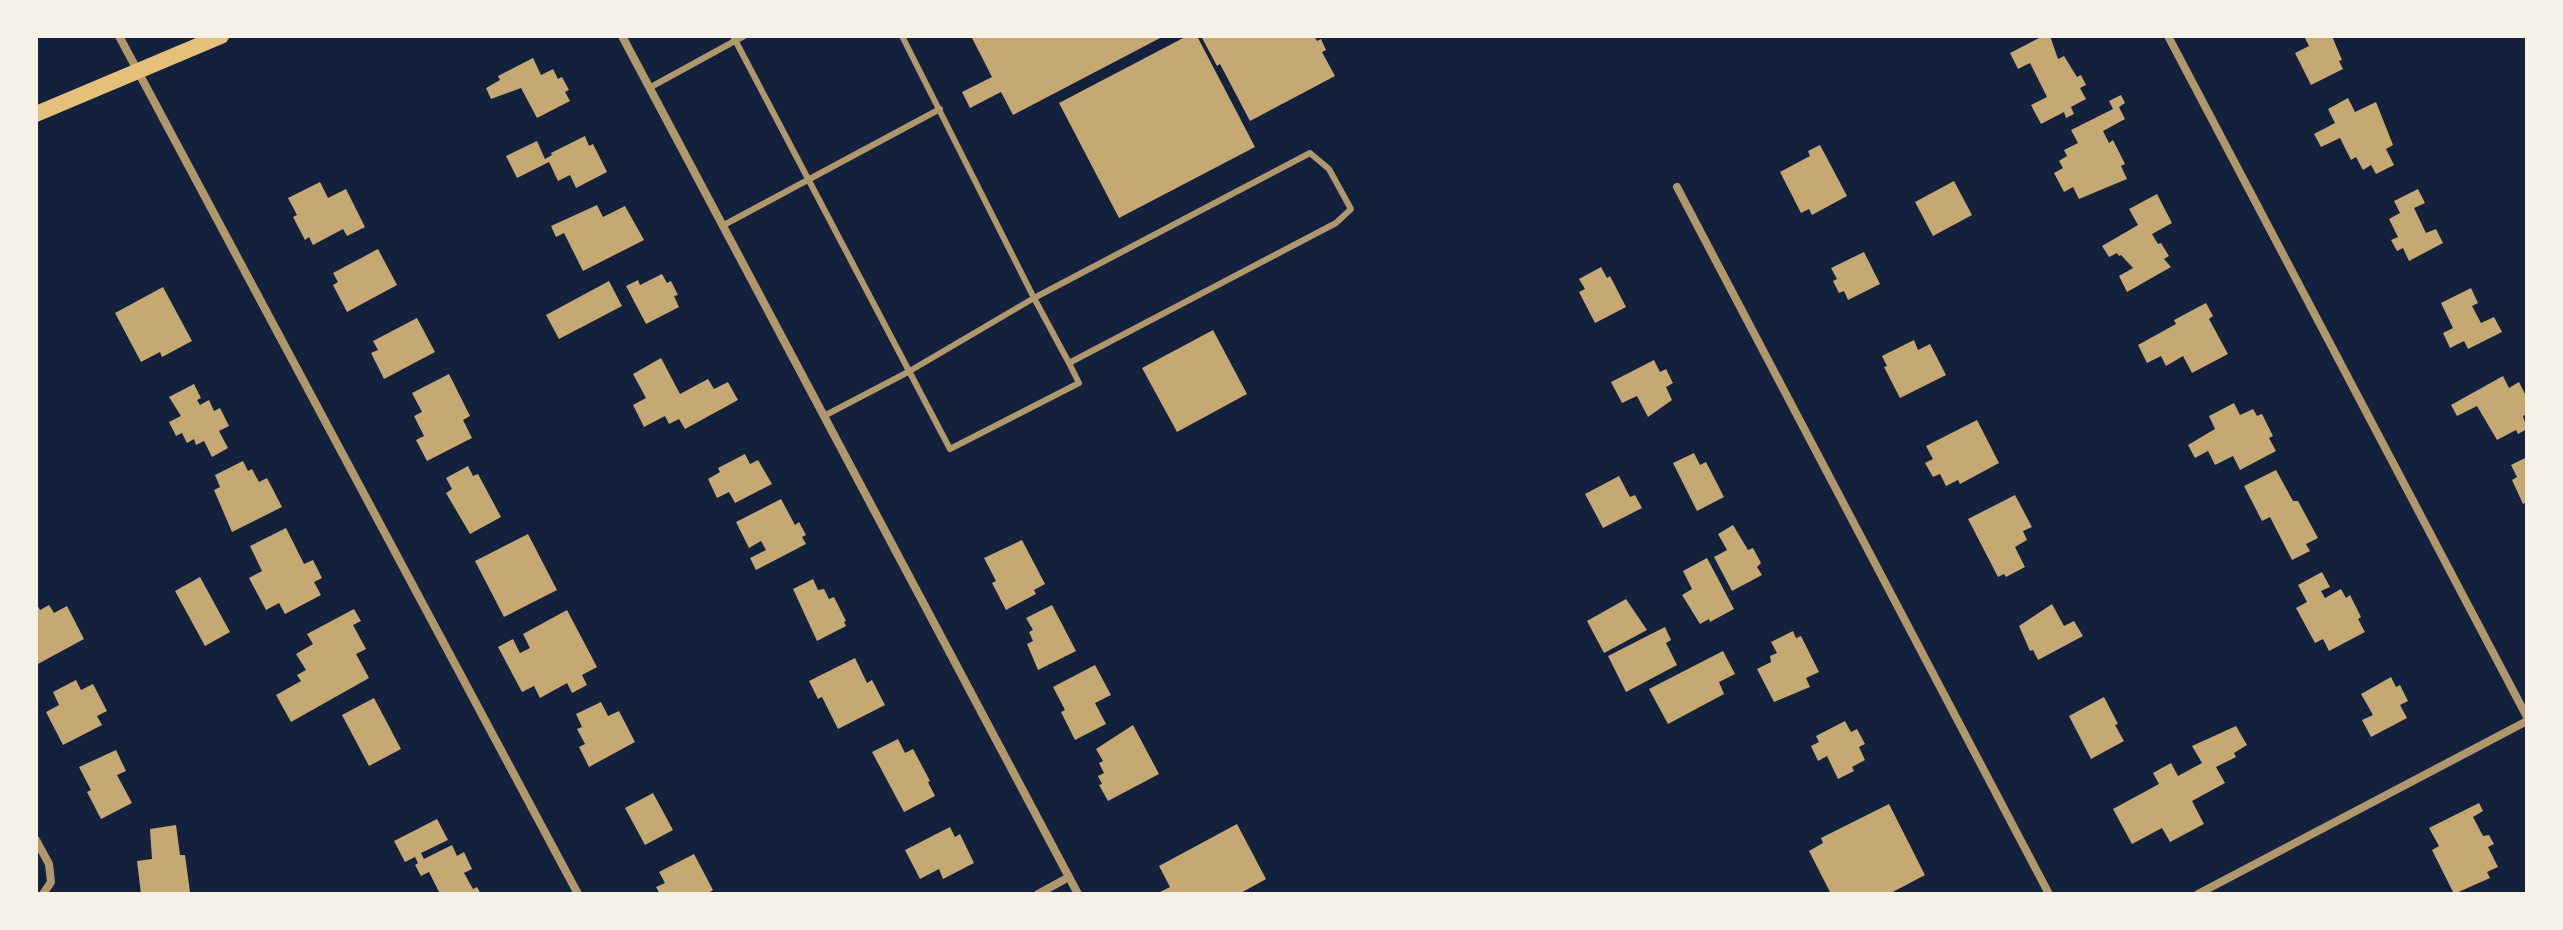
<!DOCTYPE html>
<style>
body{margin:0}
#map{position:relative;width:2563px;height:930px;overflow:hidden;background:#14213d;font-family:"Fira Sans",sans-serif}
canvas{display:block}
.frame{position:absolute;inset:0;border:38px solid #f6f1e7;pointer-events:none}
</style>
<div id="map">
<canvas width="2563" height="930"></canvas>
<div class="frame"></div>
</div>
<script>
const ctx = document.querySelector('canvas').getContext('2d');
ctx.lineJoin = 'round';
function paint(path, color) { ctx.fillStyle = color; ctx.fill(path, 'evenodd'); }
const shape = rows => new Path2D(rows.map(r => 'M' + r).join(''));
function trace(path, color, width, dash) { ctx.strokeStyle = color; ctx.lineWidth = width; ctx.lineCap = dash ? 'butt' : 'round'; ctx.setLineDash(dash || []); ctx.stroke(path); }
const building = shape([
 [971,36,1164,36,1013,115,1001,92,970,108,962,92,992,77],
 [1187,36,1197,36,1255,147,1119,218,1059,103],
 [1201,36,1314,36,1317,41,1321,39,1326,50,1322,52,1335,76,1250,121,1220,64,1217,66],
 [2043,36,2050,36,2058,59,2064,56,2077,77,2081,75,2086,85,2080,88,2086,99,2071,107,2074,114,2066,118,2064,112,2041,124,2031,105,2047,97,2030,63,2018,69,2010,53],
 [2304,36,2332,36,2342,60,2339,61,2343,69,2311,85,2295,53,2309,46],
 [533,58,541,75,553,69,558,79,562,77,569,90,565,92,570,101,537,118,521,88,491,99,486,88,500,80,498,76],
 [2121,95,2125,103,2119,107,2125,119,2103,131,2109,143,2113,140,2125,164,2121,166,2127,179,2079,199,2073,187,2064,192,2054,173,2063,168,2059,161,2067,156,2064,150,2078,143,2071,130,2113,109,2109,101],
 [2348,98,2355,112,2376,102,2393,145,2386,149,2394,165,2376,174,2371,165,2363,170,2356,157,2351,160,2340,138,2321,147,2314,134,2335,123,2328,109],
 [585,136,589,146,593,144,607,172,576,188,570,175,558,181,549,162,517,178,506,156,537,141,545,159,552,155,551,153],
 [1820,145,1847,196,1812,215,1809,209,1801,213,1780,172,1810,156,1808,151],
 [1954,181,1972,215,1933,236,1915,202],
 [320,182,328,198,346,189,365,227,347,236,343,229,313,245,309,237,305,240,293,217,297,215,288,198],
 [2418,189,2425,203,2414,208,2426,233,2436,229,2443,243,2409,261,2403,248,2397,251,2391,240,2398,237,2389,219,2400,213,2394,201],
 [2157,194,2172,223,2152,234,2158,244,2161,243,2169,256,2164,259,2171,267,2127,292,2119,276,2133,268,2121,255,2119,256,2117,253,2109,257,2102,246,2138,225,2129,209],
 [597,205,603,217,625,206,644,240,583,271,564,233,556,237,551,226],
 [378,249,397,285,347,312,333,285,338,282,333,273],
 [1864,252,1880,284,1848,300,1844,291,1839,293,1833,281,1837,279,1831,268],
 [1601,267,1607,278,1610,276,1626,307,1595,323,1579,292,1585,289,1579,279],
 [662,274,667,283,671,281,678,295,674,296,679,307,646,324,626,286,638,280,640,285],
 [609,281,622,306,559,339,546,315],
 [163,287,192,341,162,357,160,352,141,362,115,313],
 [2471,288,2478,303,2472,306,2481,323,2494,317,2502,332,2468,349,2464,341,2450,348,2443,333,2453,328,2441,303],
 [2206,303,2213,316,2209,319,2228,354,2192,373,2183,356,2166,366,2161,356,2147,363,2138,345,2176,324,2174,320],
 [417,318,435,352,384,379,371,353,378,350,373,341],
 [1213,330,1247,394,1177,432,1142,368],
 [1914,340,1918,350,1930,344,1946,375,1900,398,1884,367,1887,366,1882,356],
 [661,358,680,394,708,379,714,389,728,382,738,400,685,429,679,419,669,424,665,416,644,427,633,405,646,398,633,374],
 [1654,360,1660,372,1666,369,1673,383,1666,387,1672,400,1648,417,1637,396,1622,403,1611,382],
 [449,374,470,416,463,420,472,438,427,461,416,440,424,436,414,416,422,412,412,393],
 [2503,376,2509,388,2519,382,2527,398,2527,414,2523,416,2527,429,2518,434,2516,430,2497,440,2477,406,2457,416,2451,405],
 [194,384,201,398,197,400,200,405,209,400,214,411,220,408,229,426,219,431,228,448,212,457,204,441,196,445,194,439,187,443,182,433,176,436,169,422,181,416,169,397],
 [2234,403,2240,415,2253,409,2257,416,2262,414,2273,436,2269,438,2276,451,2240,470,2233,456,2215,465,2208,451,2195,458,2188,445,2215,429,2209,416],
 [1977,420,1999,463,1960,484,1958,480,1946,486,1940,474,1933,477,1925,463,1933,459,1926,446],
 [1694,453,1700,465,1706,462,1724,497,1697,511,1673,463],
 [745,454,750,464,758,460,772,484,735,503,729,492,717,498,708,479,720,472,718,468],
 [2527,457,2527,502,2523,504,2512,480,2517,477,2511,465],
 [243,461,248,471,252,469,259,482,267,478,282,507,232,532,214,490,220,487,215,475],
 [468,466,473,476,478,474,501,517,470,534,446,493,452,489,446,478],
 [2276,470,2293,501,2298,501,2318,538,2306,544,2310,551,2292,560,2270,517,2262,521,2244,486],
 [1619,476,1630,497,1635,495,1642,508,1603,528,1585,494],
 [2015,495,2032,527,2023,531,2027,540,2015,547,2025,567,2006,577,2004,574,1998,577,1968,519],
 [781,499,795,525,799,522,806,535,802,537,806,544,756,570,750,558,766,550,761,541,749,548,736,522],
 [1733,525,1748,550,1753,548,1761,563,1757,567,1762,575,1732,591,1714,557,1727,550,1718,534],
 [286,528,304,564,313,560,322,578,314,582,321,595,285,614,279,603,266,610,249,578,262,571,250,546],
 [528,534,557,590,504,617,475,561],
 [1022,540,1045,584,1034,590,1036,594,1006,610,992,583,996,581,984,558],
 [1707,558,1734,609,1710,622,1709,619,1700,624,1682,595,1692,589,1683,571],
 [2322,572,2330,587,2321,591,2325,598,2341,589,2346,598,2350,595,2361,617,2358,619,2365,632,2329,651,2323,639,2315,643,2296,608,2307,602,2298,585],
 [200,577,230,632,205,646,175,591],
 [813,579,818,590,824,589,829,599,834,597,846,621,844,622,846,626,817,641,793,589],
 [1626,599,1647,630,1604,653,1587,621],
 [36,603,40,610,49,605,54,613,67,606,84,639,36,665],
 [2052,604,2064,626,2074,621,2083,636,2038,660,2033,650,2030,651,2019,626],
 [1052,605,1076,651,1038,670,1027,644,1033,641,1029,632,1033,630,1026,618],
 [354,609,361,621,353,625,366,649,356,654,369,678,291,722,276,695,301,681,297,675,306,670,296,654,313,644,307,634],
 [567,610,597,667,582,675,587,685,572,693,567,683,540,698,534,686,522,692,498,647,513,639,520,653,530,648,523,634],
 [1665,627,1671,640,1666,643,1677,665,1626,692,1608,656],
 [1793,631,1796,638,1801,636,1819,672,1806,678,1810,687,1774,702,1757,669,1771,662,1770,656,1777,653,1771,642],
 [1723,651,1735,674,1719,682,1724,694,1668,724,1649,689],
 [855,658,867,683,872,680,885,705,838,729,822,697,818,699,809,681],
 [1095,665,1111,695,1095,703,1106,724,1075,740,1061,712,1065,710,1053,687],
 [2391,677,2396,687,2400,685,2408,701,2400,705,2407,718,2371,737,2362,720,2373,715,2361,694],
 [76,680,81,690,93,684,107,711,97,716,102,725,63,745,46,712,59,705,53,692],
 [2104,697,2118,724,2115,725,2124,741,2091,759,2069,716],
 [374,698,401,749,369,766,342,715],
 [601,702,608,716,619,711,635,742,589,767,579,747,585,744,577,729,582,727,576,714],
 [1845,721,1851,732,1857,729,1865,744,1859,747,1865,760,1852,767,1854,771,1838,779,1827,756,1818,761,1811,746,1819,742,1816,736],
 [1133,725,1159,774,1108,801,1099,785,1102,784,1098,776,1104,773,1099,763,1103,761,1096,749],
 [2236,726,2247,745,2234,753,2236,757,2216,767,2225,783,2192,801,2204,824,2170,842,2162,828,2132,844,2113,809,2159,784,2153,773,2171,763,2178,776,2202,763,2192,746],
 [898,739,905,753,913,749,930,781,928,782,935,796,904,812,872,752],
 [116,750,126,771,117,775,132,803,101,819,87,792,91,790,79,767],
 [653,793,673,830,645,845,625,808],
 [2479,803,2483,811,2473,817,2483,836,2489,835,2494,844,2488,847,2498,867,2487,872,2490,878,2454,894,2432,850,2439,846,2429,828],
 [1889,804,1925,875,1889,894,1831,894,1809,851,1823,843,1821,838],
 [437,819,448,840,421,853,424,859,452,845,457,856,464,852,472,869,464,873,473,889,477,887,481,894,440,894,429,872,421,876,415,865,418,863,415,857,405,862,394,841],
 [1237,824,1266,879,1239,894,1156,894,1170,887,1159,866],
 [176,825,180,855,185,855,190,892,141,894,137,861,152,859,150,829],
 [950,827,955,837,960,834,974,863,943,879,939,869,920,879,905,850],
 [694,854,713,890,707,894,660,894,656,887,665,883,659,872]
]);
const service = shape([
 [733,36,950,449,1079,383,1069,363],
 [649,88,744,36],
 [722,226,940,109],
 [824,416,908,372,1034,298,1310,153,1329,169,1351,209,1336,223,1069,363,1034,298,902,36]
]);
const minor = shape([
 [119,36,578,894],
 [622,36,1078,894],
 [2168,36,2527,717],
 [1677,187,2049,894],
 [36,840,49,864,51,882,43,894],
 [1038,894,1069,877],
 [2198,894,2527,721]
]);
const secondary = shape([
 [36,114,221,36]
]);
paint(building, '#c6a872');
trace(service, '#b1986c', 6);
trace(minor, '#b1986c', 8);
trace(secondary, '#e5c07b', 16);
</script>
